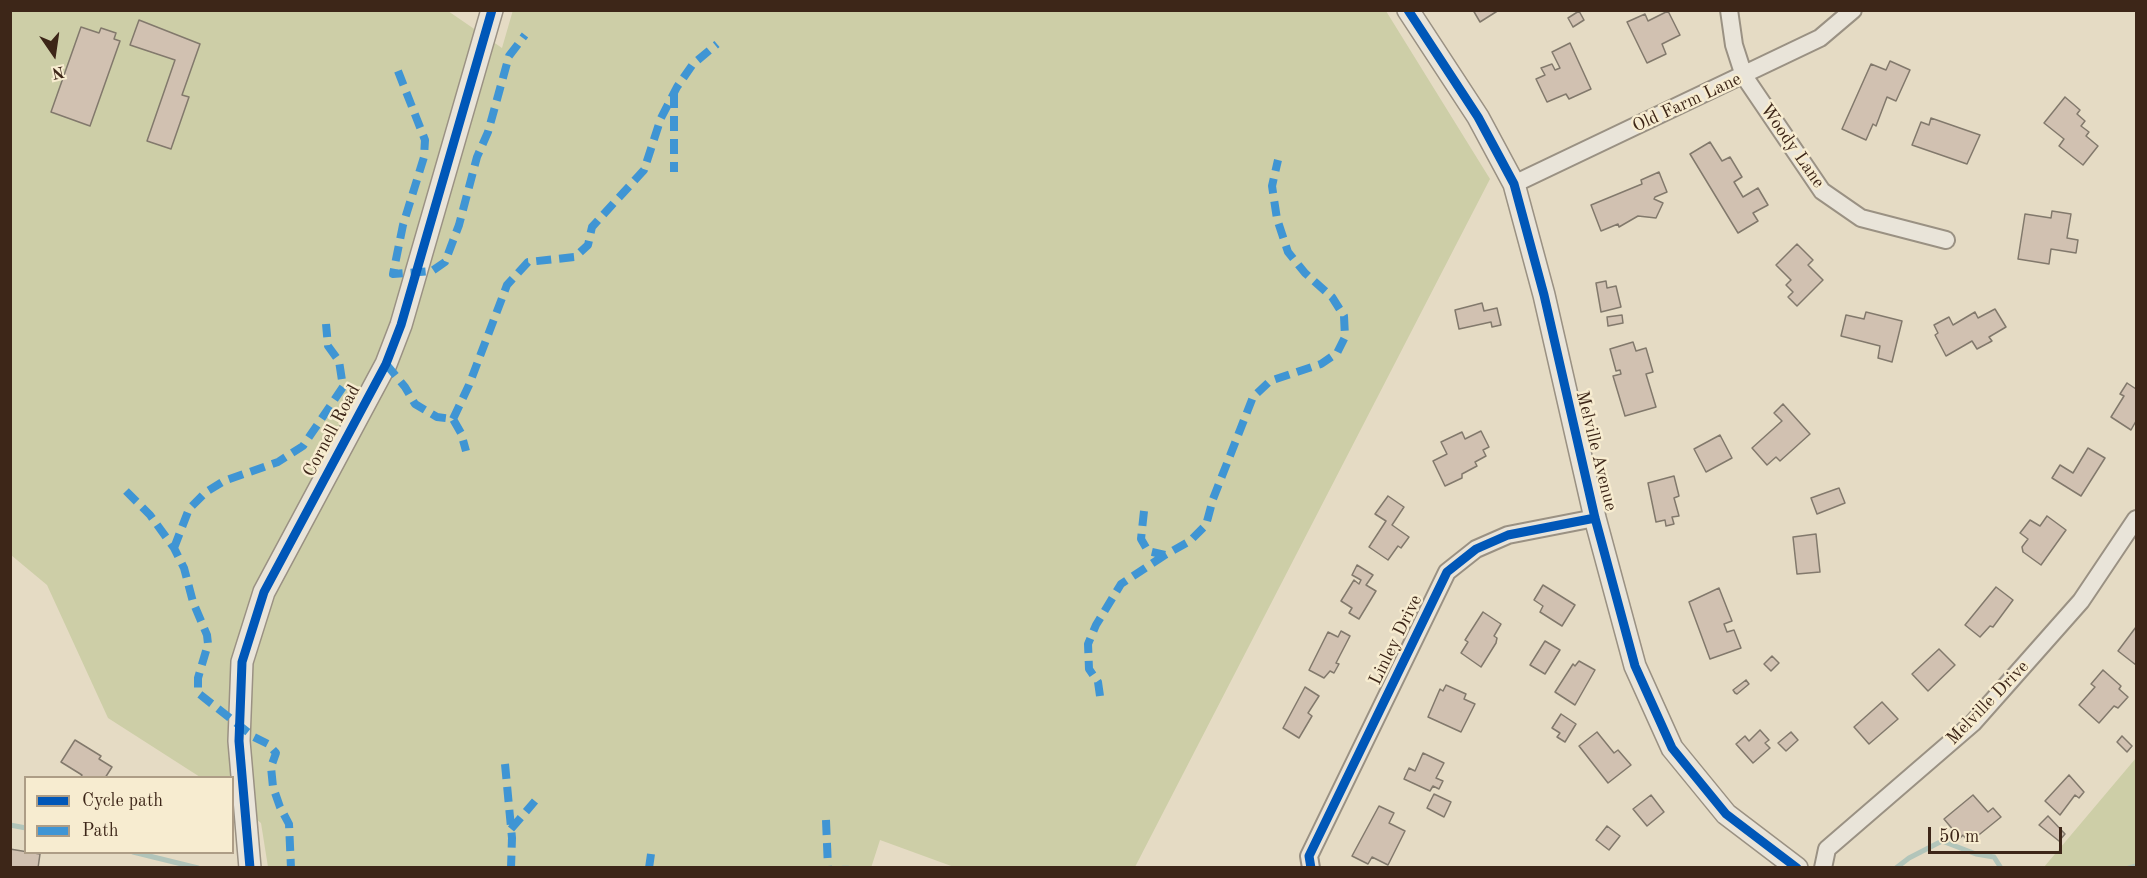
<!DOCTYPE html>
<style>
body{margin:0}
#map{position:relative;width:2147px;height:878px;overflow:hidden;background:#e5dbc4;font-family:"Old Standard TT",serif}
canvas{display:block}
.frame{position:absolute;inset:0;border:12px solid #3d2618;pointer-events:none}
.legend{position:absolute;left:24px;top:776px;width:210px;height:78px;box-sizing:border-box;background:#f7ecd0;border:2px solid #ad9d86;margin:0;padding:8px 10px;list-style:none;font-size:18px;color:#3d2618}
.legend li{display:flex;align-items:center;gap:12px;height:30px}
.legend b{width:30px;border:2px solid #ad9d86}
.north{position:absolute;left:24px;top:24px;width:60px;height:60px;-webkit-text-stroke:4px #f7ecd0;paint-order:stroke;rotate:167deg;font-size:16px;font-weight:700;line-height:24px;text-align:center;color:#3d2618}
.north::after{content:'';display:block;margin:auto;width:21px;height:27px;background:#3d2618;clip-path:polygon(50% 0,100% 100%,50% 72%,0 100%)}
.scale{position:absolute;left:1928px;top:827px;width:134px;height:27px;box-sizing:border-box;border:3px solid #3d2618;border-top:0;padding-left:8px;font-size:18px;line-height:21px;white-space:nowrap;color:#3d2618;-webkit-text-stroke:4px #f7ecd0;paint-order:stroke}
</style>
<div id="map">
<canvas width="2147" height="878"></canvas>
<div class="frame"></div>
<ul class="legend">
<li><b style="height:8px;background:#0057b8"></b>Cycle path</li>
<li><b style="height:8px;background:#3f95d4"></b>Path</li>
</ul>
<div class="north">N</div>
<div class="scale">50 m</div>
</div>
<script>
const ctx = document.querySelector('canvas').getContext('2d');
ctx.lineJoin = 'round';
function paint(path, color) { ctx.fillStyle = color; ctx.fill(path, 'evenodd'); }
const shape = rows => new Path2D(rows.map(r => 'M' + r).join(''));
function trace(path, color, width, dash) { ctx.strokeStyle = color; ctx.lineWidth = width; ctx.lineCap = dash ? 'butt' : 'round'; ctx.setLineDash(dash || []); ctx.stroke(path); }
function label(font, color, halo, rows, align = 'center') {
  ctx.font = font + ' "Old Standard TT",serif'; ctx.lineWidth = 5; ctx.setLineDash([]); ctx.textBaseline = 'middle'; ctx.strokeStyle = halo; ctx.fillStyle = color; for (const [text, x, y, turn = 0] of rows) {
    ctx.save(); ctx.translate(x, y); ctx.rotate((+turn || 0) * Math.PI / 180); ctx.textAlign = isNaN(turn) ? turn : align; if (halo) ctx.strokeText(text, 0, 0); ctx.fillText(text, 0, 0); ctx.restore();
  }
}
const green = shape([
 [513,10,1386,11,1490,179,1135,867,954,867,880,840,871,868,268,867,261,823,233,802,232,778,200,777,108,718,47,585,11,555,11,11,448,11,502,48],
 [2136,758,2136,867,2044,867]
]);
const stream = shape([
 [10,825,26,828],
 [133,852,198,868],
 [843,868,848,868],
 [1896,868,1909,858,1942,841,1976,854,1994,857,2001,868],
 [2129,868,2136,866]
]);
const building = shape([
 [1473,10,1499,10,1480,22,1473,10],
 [1579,11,1584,20,1573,27,1568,18,1579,11],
 [1668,11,1680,35,1662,44,1666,54,1647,63,1627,22,1645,14,1648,21,1668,11],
 [139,20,200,44,182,95,189,97,171,149,147,141,175,60,130,45,139,20],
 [81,27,99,33,101,28,116,33,114,39,120,41,90,126,51,112,81,27],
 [1570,43,1591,89,1569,99,1566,94,1547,102,1536,79,1545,75,1541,68,1552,64,1555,70,1560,68,1552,52,1570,43],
 [1890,61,1910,70,1896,101,1887,97,1876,126,1873,124,1866,140,1842,129,1871,64,1886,70,1890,61],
 [2065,97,2080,110,2077,114,2085,121,2081,126,2089,132,2086,136,2098,146,2083,165,2059,146,2064,139,2044,123,2065,97],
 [1931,118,1980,135,1967,164,1912,145,1921,122,1929,125,1931,118],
 [1710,142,1722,161,1730,157,1742,177,1734,182,1743,197,1758,188,1768,205,1753,213,1758,221,1738,233,1690,154,1710,142],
 [1659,172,1667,192,1655,197,1654,199,1663,203,1656,218,1638,216,1619,227,1618,224,1601,231,1591,205,1642,184,1641,180,1659,172],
 [2052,211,2071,214,2067,238,2078,240,2076,253,2051,249,2049,264,2018,259,2025,214,2051,218,2052,211],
 [1797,244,1813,260,1808,265,1823,280,1797,306,1788,297,1793,292,1786,285,1791,280,1776,265,1797,244],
 [1606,281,1607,288,1616,286,1621,307,1601,312,1596,283,1606,281],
 [1482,303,1484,311,1497,308,1501,325,1492,327,1491,322,1459,329,1455,310,1482,303],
 [1995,309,2006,327,1989,337,1992,341,1977,349,1972,341,1946,356,1935,335,1938,333,1934,325,1949,317,1953,325,1975,312,1978,318,1995,309],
 [1866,312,1902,321,1892,362,1878,358,1880,346,1841,336,1846,315,1864,319,1866,312],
 [1622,315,1623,323,1608,326,1607,317,1622,315],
 [1633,342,1636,351,1646,348,1653,372,1646,374,1656,407,1625,416,1613,376,1621,374,1620,370,1616,371,1610,349,1633,342],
 [2127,383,2136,389,2136,421,2131,430,2111,417,2124,396,2120,394,2127,383],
 [1783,404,1810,434,1780,461,1776,457,1767,465,1752,448,1782,421,1774,413,1783,404],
 [1481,431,1489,447,1483,450,1486,456,1475,462,1477,466,1462,474,1462,478,1445,486,1433,461,1447,454,1441,442,1462,432,1465,439,1481,431],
 [1720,435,1732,458,1706,472,1694,449,1720,435],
 [2088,448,2105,458,2081,496,2052,478,2060,465,2073,473,2088,448],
 [1674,476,1679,496,1674,498,1679,516,1672,517,1674,524,1666,526,1665,520,1656,522,1648,483,1674,476],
 [1839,488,1845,503,1817,514,1811,498,1839,488],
 [1388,496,1404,507,1392,525,1409,537,1401,548,1398,546,1388,560,1369,547,1386,521,1375,514,1388,496],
 [2047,516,2066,530,2041,565,2023,552,2022,547,2028,539,2020,533,2030,520,2040,526,2047,516],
 [1816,534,1820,572,1797,574,1793,537,1816,534],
 [1357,565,1373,575,1366,585,1376,591,1359,619,1349,613,1352,608,1341,601,1354,580,1359,584,1361,580,1352,575,1357,565],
 [1543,585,1575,605,1562,626,1540,612,1543,606,1534,600,1543,585],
 [1996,587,2013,600,1993,627,1990,626,1980,637,1965,625,1996,587],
 [1719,588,1732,621,1724,624,1727,632,1734,630,1741,648,1710,659,1689,602,1719,588],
 [1483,612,1501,624,1494,636,1497,638,1496,643,1481,667,1461,653,1468,642,1465,640,1483,612],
 [2136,627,2136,665,2118,651,2136,627],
 [1341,631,1350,636,1336,663,1339,664,1334,673,1330,671,1324,678,1309,670,1328,632,1338,637,1341,631],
 [1545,641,1560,650,1545,674,1530,665,1545,641],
 [1939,649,1955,665,1928,691,1912,674,1939,649],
 [1772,656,1779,663,1771,671,1764,664,1772,656],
 [1579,661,1595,670,1575,705,1555,692,1573,664,1575,666,1579,661],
 [2103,670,2121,686,2119,689,2128,697,2118,708,2114,706,2099,723,2079,705,2095,687,2091,684,2103,670],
 [1746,680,1749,684,1737,694,1735,693,1733,690,1746,680],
 [1446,685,1466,694,1464,699,1475,704,1461,732,1428,717,1440,689,1443,691,1446,685],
 [1305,687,1319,696,1308,713,1312,716,1299,738,1283,728,1305,687],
 [1882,702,1898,719,1869,744,1854,727,1882,702],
 [1561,714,1576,724,1565,742,1557,737,1560,733,1552,728,1561,714],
 [1760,730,1769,740,1765,743,1770,748,1753,763,1736,744,1745,736,1749,741,1760,730],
 [1597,732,1614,753,1618,750,1631,765,1608,783,1579,746,1597,732],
 [1791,732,1798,740,1786,751,1778,743,1791,732],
 [2122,736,2132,746,2127,752,2117,742,2122,736],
 [75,740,101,756,99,759,112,767,105,778,80,778,82,775,61,762,75,740],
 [1423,753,1444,763,1436,778,1443,781,1439,789,1433,786,1430,791,1404,779,1409,768,1415,771,1423,753],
 [2069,775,2084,792,2079,798,2075,795,2060,815,2045,801,2069,775],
 [1434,794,1451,802,1444,817,1427,808,1434,794],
 [1651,795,1664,812,1647,826,1633,809,1651,795],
 [1973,795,1988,812,1993,808,2001,817,1975,838,1973,836,1968,841,1963,835,1960,838,1944,819,1973,795],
 [1379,806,1394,813,1389,823,1405,831,1388,865,1372,857,1368,864,1352,856,1379,806],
 [2048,816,2065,834,2059,841,2039,825,2048,816],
 [1607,826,1620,836,1609,850,1596,840,1607,826],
 [10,849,40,854,38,868,10,868,10,849]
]);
const minor = shape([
 [1729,10,1734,45,1744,76,1822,191,1861,218,1946,240],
 [1514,184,1820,38,1853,10],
 [1311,868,1309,856,1447,572,1476,549,1508,535,1595,518],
 [1823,868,1827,849,1973,723,2081,601,2136,519]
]);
const tertiary = shape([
 [1408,10,1478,117,1514,184,1544,295,1595,518,1635,666,1672,748,1726,814,1797,868],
 [250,868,239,741,242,662,264,592,386,364,401,325,492,10]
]);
const quiet = shape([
 [398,71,425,140,424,157,403,225,393,274,432,271,445,262,459,225,477,157,488,132,509,56,525,35],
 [674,93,674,172],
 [386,364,405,387,415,404,437,417,453,419,461,433,466,451],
 [453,419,469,385,507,285,528,262,575,257,588,245,592,227,644,170,661,118,677,87,693,64,717,44],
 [126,491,150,515,174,548,184,568,193,602,207,635,208,644,198,678,198,693,254,737,268,744,276,753,271,767,273,787,280,807,289,824,291,868],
 [1144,511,1141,539,1148,551,1165,555,1190,541,1206,525,1213,499,1253,397,1270,381,1321,364,1337,353,1345,337,1344,316,1332,297,1305,273,1288,252,1277,219,1272,186,1278,160],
 [174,548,189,509,206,492,224,481,278,462,303,446,343,387,339,361,328,346,326,324],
 [1100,696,1098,682,1089,669,1088,644,1096,625,1121,584,1165,555],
 [505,764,512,838,511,868],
 [826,820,828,868],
 [511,829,535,801],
 [649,868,651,854]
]);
const cycleway = shape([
 [1408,10,1478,117,1514,184,1544,295,1595,518,1635,666,1672,748,1726,814,1797,868],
 [250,868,239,741,242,662,264,592,386,364,401,325,492,10],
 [1311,868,1309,856,1447,572,1476,549,1508,535,1595,518]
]);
const streetNames = [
 ["Old Farm Lane",1687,103,-25],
 ["Woody Lane",1792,146,55],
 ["Cornell Road",332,431,-62],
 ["Melville Avenue",1596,451,76],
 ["Linley Drive",1396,640,-64],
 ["Melville Drive",1988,703,-46]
];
paint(green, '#cdcea7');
trace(stream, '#b2c5ba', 5);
paint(building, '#d1c1b1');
trace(building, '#82796c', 1.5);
trace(minor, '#9a9183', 20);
trace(tertiary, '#9a9183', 24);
trace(minor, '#e9e4d9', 16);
trace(tertiary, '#e9e4d9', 21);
trace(quiet, '#3f95d4', 8, [15, 8]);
trace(cycleway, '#0057b8', 9);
label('18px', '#3d2618', '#f7ecd0', streetNames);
</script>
